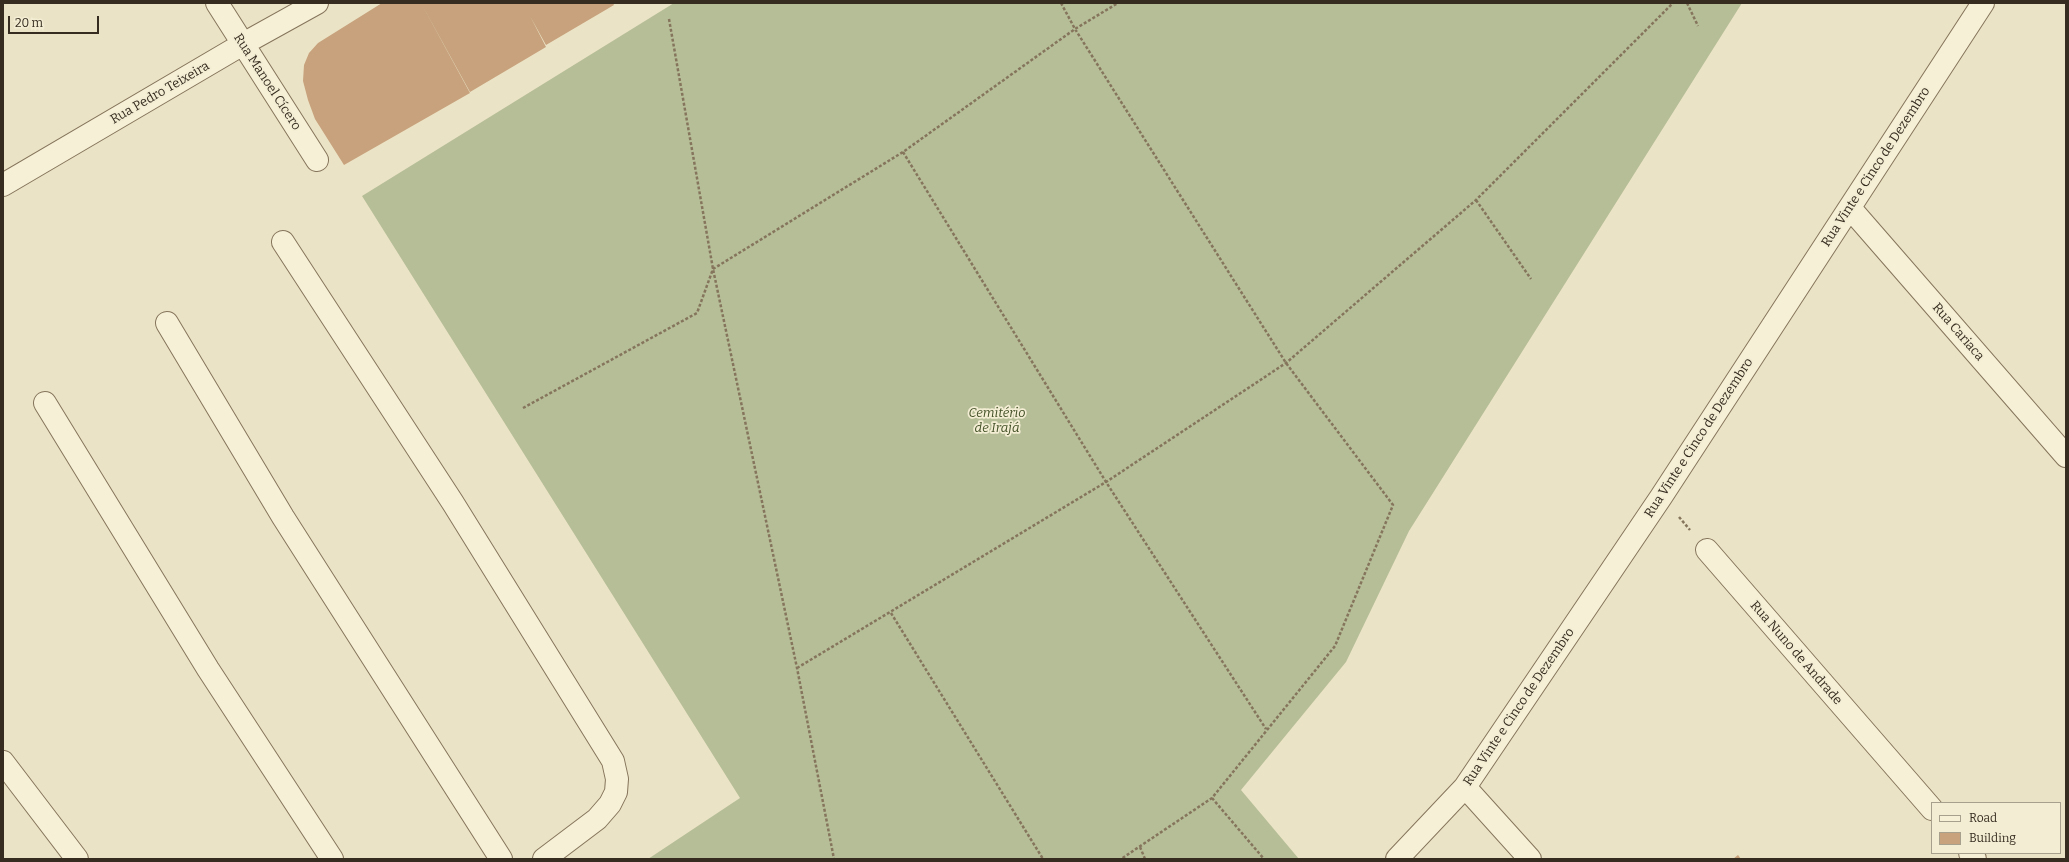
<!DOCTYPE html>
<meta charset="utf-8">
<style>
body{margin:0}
#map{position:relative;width:2069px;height:862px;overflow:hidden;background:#ebe3c5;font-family:Bitter,serif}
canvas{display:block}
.frame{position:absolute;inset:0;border:4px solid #362c1f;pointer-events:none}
.legend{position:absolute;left:1931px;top:802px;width:130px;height:52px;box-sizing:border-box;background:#f3edd4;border:1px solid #a7a08c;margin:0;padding:5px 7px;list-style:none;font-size:12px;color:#362c1f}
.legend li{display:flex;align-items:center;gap:8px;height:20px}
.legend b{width:20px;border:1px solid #a7a08c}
.scale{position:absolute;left:8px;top:16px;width:91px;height:18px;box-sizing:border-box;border:2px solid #362c1f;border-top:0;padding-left:5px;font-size:12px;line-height:14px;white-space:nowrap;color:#362c1f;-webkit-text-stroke:3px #f3edd4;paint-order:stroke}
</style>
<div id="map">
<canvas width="2069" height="862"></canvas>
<div class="frame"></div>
<ul class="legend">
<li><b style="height:5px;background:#f6f0d7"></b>Road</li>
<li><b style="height:11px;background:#c7a27d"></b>Building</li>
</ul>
<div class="scale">20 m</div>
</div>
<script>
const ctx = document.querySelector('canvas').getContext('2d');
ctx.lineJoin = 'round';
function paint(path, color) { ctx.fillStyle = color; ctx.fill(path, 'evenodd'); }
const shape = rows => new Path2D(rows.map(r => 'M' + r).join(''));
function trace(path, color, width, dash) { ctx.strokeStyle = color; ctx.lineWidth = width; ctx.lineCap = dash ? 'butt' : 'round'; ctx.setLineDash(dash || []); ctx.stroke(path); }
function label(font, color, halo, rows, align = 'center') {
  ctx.font = font + ' Bitter,serif'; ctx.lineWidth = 3.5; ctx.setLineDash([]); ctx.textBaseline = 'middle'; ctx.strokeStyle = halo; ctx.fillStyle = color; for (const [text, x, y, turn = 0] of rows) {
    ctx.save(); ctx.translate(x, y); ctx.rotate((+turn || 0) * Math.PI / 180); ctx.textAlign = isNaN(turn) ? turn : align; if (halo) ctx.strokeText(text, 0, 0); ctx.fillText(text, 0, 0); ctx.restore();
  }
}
const cemetery = shape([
 [674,3,1742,3,1409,531,1346,662,1241,790,1299,859,648,859,740,798,362,196]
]);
const building = shape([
 [382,3,421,3,470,93,344,165,315,119,308,100,303,81,304,65,309,53,318,43],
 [421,3,613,3,614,5,546,45,530,16,546,47,470,92],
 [1738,855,1741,859,1733,859]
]);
const path = shape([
 [1061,3,1075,29,1286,363,1393,505,1335,646,1212,798,1121,859],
 [1687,3,1698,26],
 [669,19,713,269,797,668,834,859],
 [903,152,1106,482,1266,729],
 [1476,200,1531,279],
 [523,408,697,313,713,269,903,152,1075,29,1118,3],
 [1679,517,1690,530],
 [891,613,1043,859],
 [797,668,1106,482,1286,363,1476,200,1673,3],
 [1212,798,1264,859],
 [1140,847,1145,859]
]);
const minor = shape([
 [217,3,317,160],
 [3,185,243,44,317,3],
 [1850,208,2066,456],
 [283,242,453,503,613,761,617,779,616,792,610,804,597,819,544,859],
 [167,323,283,517,501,859],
 [45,403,208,669,332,859],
 [1707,550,1932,809],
 [3,762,77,859],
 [1465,787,1530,859],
 [1970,853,1975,859],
 [1397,859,1465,787,1661,497,1983,3]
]);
const streetNames = [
 ["Rua Manoel Cícero",267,82,57],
 ["Rua Pedro Teixeira",160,93,-30],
 ["Rua Vinte e Cinco de Dezembro",1876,167,-57],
 ["Rua Cariaca",1958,332,49],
 ["Rua Vinte e Cinco de Dezembro",1699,438,-57],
 ["Rua Nuno de Andrade",1796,653,49],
 ["Rua Vinte e Cinco de Dezembro",1519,707,-56]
];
const parkNames = [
 ["Cemitério",997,413],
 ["de Irajá",997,428]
];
paint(cemetery, '#b6be98');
paint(building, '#c7a27d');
trace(minor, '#85755c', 24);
trace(path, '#85755c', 2.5, [3, 2]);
trace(minor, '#f6f0d7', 22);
label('13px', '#362c1f', '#f3edd4', streetNames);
label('italic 13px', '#435127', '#f3edd4', parkNames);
</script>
